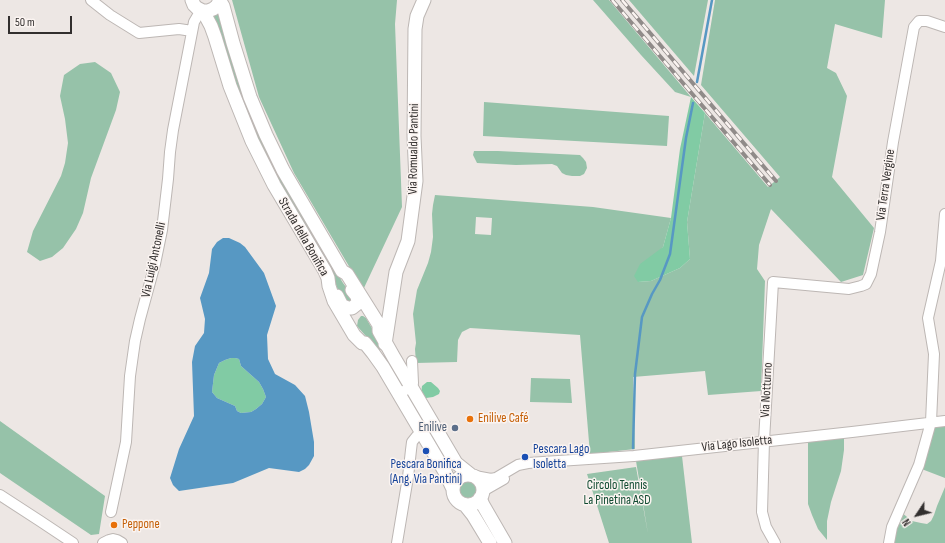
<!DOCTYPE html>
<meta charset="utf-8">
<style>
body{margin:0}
#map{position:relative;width:945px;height:543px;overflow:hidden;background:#ede7e4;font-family:"Sofia Sans Condensed",sans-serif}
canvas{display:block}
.north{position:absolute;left:897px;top:495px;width:40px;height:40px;-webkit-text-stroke:3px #fbf4f1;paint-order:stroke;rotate:235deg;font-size:11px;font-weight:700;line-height:16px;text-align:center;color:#322f2e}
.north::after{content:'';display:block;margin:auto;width:14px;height:18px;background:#322f2e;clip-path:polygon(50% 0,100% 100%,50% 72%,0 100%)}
.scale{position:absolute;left:8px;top:16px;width:64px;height:18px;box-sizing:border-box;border:2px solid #322f2e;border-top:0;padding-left:5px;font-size:12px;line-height:14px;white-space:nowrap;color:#322f2e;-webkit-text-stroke:3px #fbf4f1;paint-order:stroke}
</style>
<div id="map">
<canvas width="945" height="543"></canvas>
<div class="north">N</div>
<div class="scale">50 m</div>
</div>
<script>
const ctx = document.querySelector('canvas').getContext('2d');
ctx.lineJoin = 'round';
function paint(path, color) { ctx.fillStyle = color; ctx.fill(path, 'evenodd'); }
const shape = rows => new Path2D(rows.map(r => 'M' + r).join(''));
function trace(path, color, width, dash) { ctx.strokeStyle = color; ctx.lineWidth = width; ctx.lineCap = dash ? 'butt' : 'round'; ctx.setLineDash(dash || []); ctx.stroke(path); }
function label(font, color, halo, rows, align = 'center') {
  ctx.font = font + ' "Sofia Sans Condensed",sans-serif'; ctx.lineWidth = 3; ctx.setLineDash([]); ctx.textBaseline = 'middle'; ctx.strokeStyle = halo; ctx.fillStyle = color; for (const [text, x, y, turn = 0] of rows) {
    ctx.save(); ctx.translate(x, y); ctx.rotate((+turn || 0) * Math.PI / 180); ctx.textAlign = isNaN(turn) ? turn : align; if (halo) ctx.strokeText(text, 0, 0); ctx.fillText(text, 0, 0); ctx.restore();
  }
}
const green = shape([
 [232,0,397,0,395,24,402,207,363,290,294,173,259,97],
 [593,0,609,0,691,97,675,92,641,55],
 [629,0,708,0,694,76,641,14],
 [715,0,885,0,882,38,835,24,827,68,836,73,847,96,832,177,874,228,863,275,841,282,771,209,759,245,757,269,765,281,761,391,708,395,705,371,633,377,635,449,590,454,580,335,470,328,462,332,458,340,457,362,416,363,415,349,416,343,413,314,417,290,428,263,431,252,433,237,432,214,433,205,435,195,593,207,671,218,663,247,638,282,651,281,680,268,690,259,687,222,705,113,768,187,780,177,701,85],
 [476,217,492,218,491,235,475,234],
 [219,9,274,166,291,197,343,283,354,298,351,305,339,293,334,279,311,240,256,139,210,14],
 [95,62,111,73,120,92,116,110,91,178,83,213,76,229,63,248,52,257,40,261,27,252,33,231,61,176,65,163,68,143,65,119,60,96,64,75,80,64],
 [484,102,669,116,667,146,483,136],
 [474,151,498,151,580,155,583,158,586,162,587,168,584,174,580,176,572,176,566,175,562,173,557,166,552,164,516,165,477,163,473,155],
 [361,316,363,316,366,318,381,344,379,353,372,343,357,326,358,320],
 [531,378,570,379,572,403,530,402],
 [0,421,105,496,99,534,91,535,0,473],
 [945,425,945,478,919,468,934,426],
 [844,436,844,450,841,471,831,502,827,521,827,540,818,529,812,515,808,504,808,440],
 [682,456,692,543,609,543,587,474,636,467,648,534,636,461],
 '459 489a9 9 0 1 1 18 0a9 9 0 1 1-18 0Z',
 [945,487,945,543,893,543,901,512,912,521,921,523,927,524,931,521,934,515,937,506]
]);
const forest = shape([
 [691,97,705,113,687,222,690,259,680,268,651,281,638,282,634,276,640,264,663,247,671,218,680,149],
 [231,358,235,358,239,359,241,366,259,382,263,389,266,397,262,404,256,409,251,412,241,413,237,411,235,406,217,398,212,392,214,375,219,363,225,360],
 [427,382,431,382,438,388,440,391,439,394,433,397,426,398,422,396,421,394,422,386]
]);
const water = shape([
 [223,238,229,238,240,243,245,247,264,273,276,306,267,335,268,359,275,374,295,385,305,396,309,412,314,442,314,456,309,465,305,469,299,472,269,468,233,483,179,491,173,485,170,478,179,449,194,416,192,362,195,346,204,333,205,319,200,298,209,273,212,249,217,242],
 [231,358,235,358,239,359,241,366,259,382,263,389,266,397,262,404,256,409,251,412,241,413,237,411,235,406,217,398,212,392,214,375,219,363,225,360]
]);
const stream = shape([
 [697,82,712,0],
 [633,448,635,374,642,317,652,294,660,280,670,254,686,138,693,103]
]);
const minor = shape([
 [91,0,110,15,139,33,179,29,192,31],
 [401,397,402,392,411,387,413,383,412,361],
 [475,476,491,479,496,478,518,465,528,463,634,456,852,432,945,421],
 [483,491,504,479],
 [0,495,40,521,73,543],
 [111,512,126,442,130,376,135,341,140,319,155,264,162,230,168,179,170,152,173,130,194,22,201,10],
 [103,543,109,540,113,539,117,540,122,543],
 [397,543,408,477,411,450,412,442,416,437,421,432],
 [775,543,766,527,762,512,764,441,773,282,849,289,861,286,866,284,871,274,880,232,893,142,914,27,919,21,927,21,945,27],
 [889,543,892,527,919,465,931,422,934,354,928,318,941,261,945,214]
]);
const major = shape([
 [192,0,194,5,197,8,203,11,208,11,213,9,217,6,220,0],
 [220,1,223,6,233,43,250,97,266,135,283,170,338,264,342,271,347,274,379,325,379,331,393,356,456,463,471,475],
 [203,11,211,26,215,37,230,86,252,141,274,185,325,271,328,278,329,286,334,301,354,335,362,343,365,343,373,353,383,367,445,472,453,489],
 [337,296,341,304,343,306,348,308,352,308,357,304,358,302,357,296,352,290],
 [385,344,396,272,408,241,416,181,414,136,415,29,417,16,424,0],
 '453 490a15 15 0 1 1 30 0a15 15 0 1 1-30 0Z',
 [480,498,483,505,505,543],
 [465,505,473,515,490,543]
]);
const rail = shape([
 [612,0,770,185],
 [622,0,776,181]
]);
const markers = [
 [470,419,4,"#e8710a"],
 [455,428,4,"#5c6f8a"],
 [426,451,4,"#1a4fb4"],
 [525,457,4,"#1a4fb4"],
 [114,525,4,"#e8710a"]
];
const streetNames = [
 ["Via Romualdo Pantini",414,149,-89],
 ["Via Terra Vergine",886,185,-82],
 ["Strada della Bonifica",303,237,60],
 ["Via Luigi Antonelli",154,260,-78],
 ["Via Notturno",767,390,-87],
 ["Via Lago Isoletta",737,444,-6]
];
const foodNames = [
 ["Enilive Café",478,419],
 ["Peppone",122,525]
];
const serviceNames = [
 ["Enilive",447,428]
];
const transitNames = [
 ["Pescara Lago",533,450],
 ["Isoletta",533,465],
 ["Pescara Bonifica",426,465,"center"],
 ["(Ang. Via Pantini)",426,480,"center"]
];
const parkNames = [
 ["Circolo Tennis",617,486],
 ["La Pinetina ASD",617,501]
];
paint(green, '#96c2a9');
paint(forest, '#81cba4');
paint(water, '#5798c3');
trace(stream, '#5798c3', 2.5);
trace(minor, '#bdb7b4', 12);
trace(major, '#bdb7b4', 15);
trace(minor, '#fff', 10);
trace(major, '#fff', 13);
trace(rail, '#908b89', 4);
trace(rail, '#fbf4f1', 2.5, [8]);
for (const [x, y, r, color] of markers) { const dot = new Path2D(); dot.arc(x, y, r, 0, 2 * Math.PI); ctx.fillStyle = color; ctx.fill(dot); trace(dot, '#fbf4f1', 1.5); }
label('13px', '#322f2e', '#fbf4f1', streetNames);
label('13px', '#c56008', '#fbf4f1', foodNames, 'left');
label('13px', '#4e5e75', '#fbf4f1', serviceNames, 'right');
label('13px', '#164399', '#fbf4f1', transitNames, 'left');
label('13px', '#0f4a30', '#fbf4f1', parkNames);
</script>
